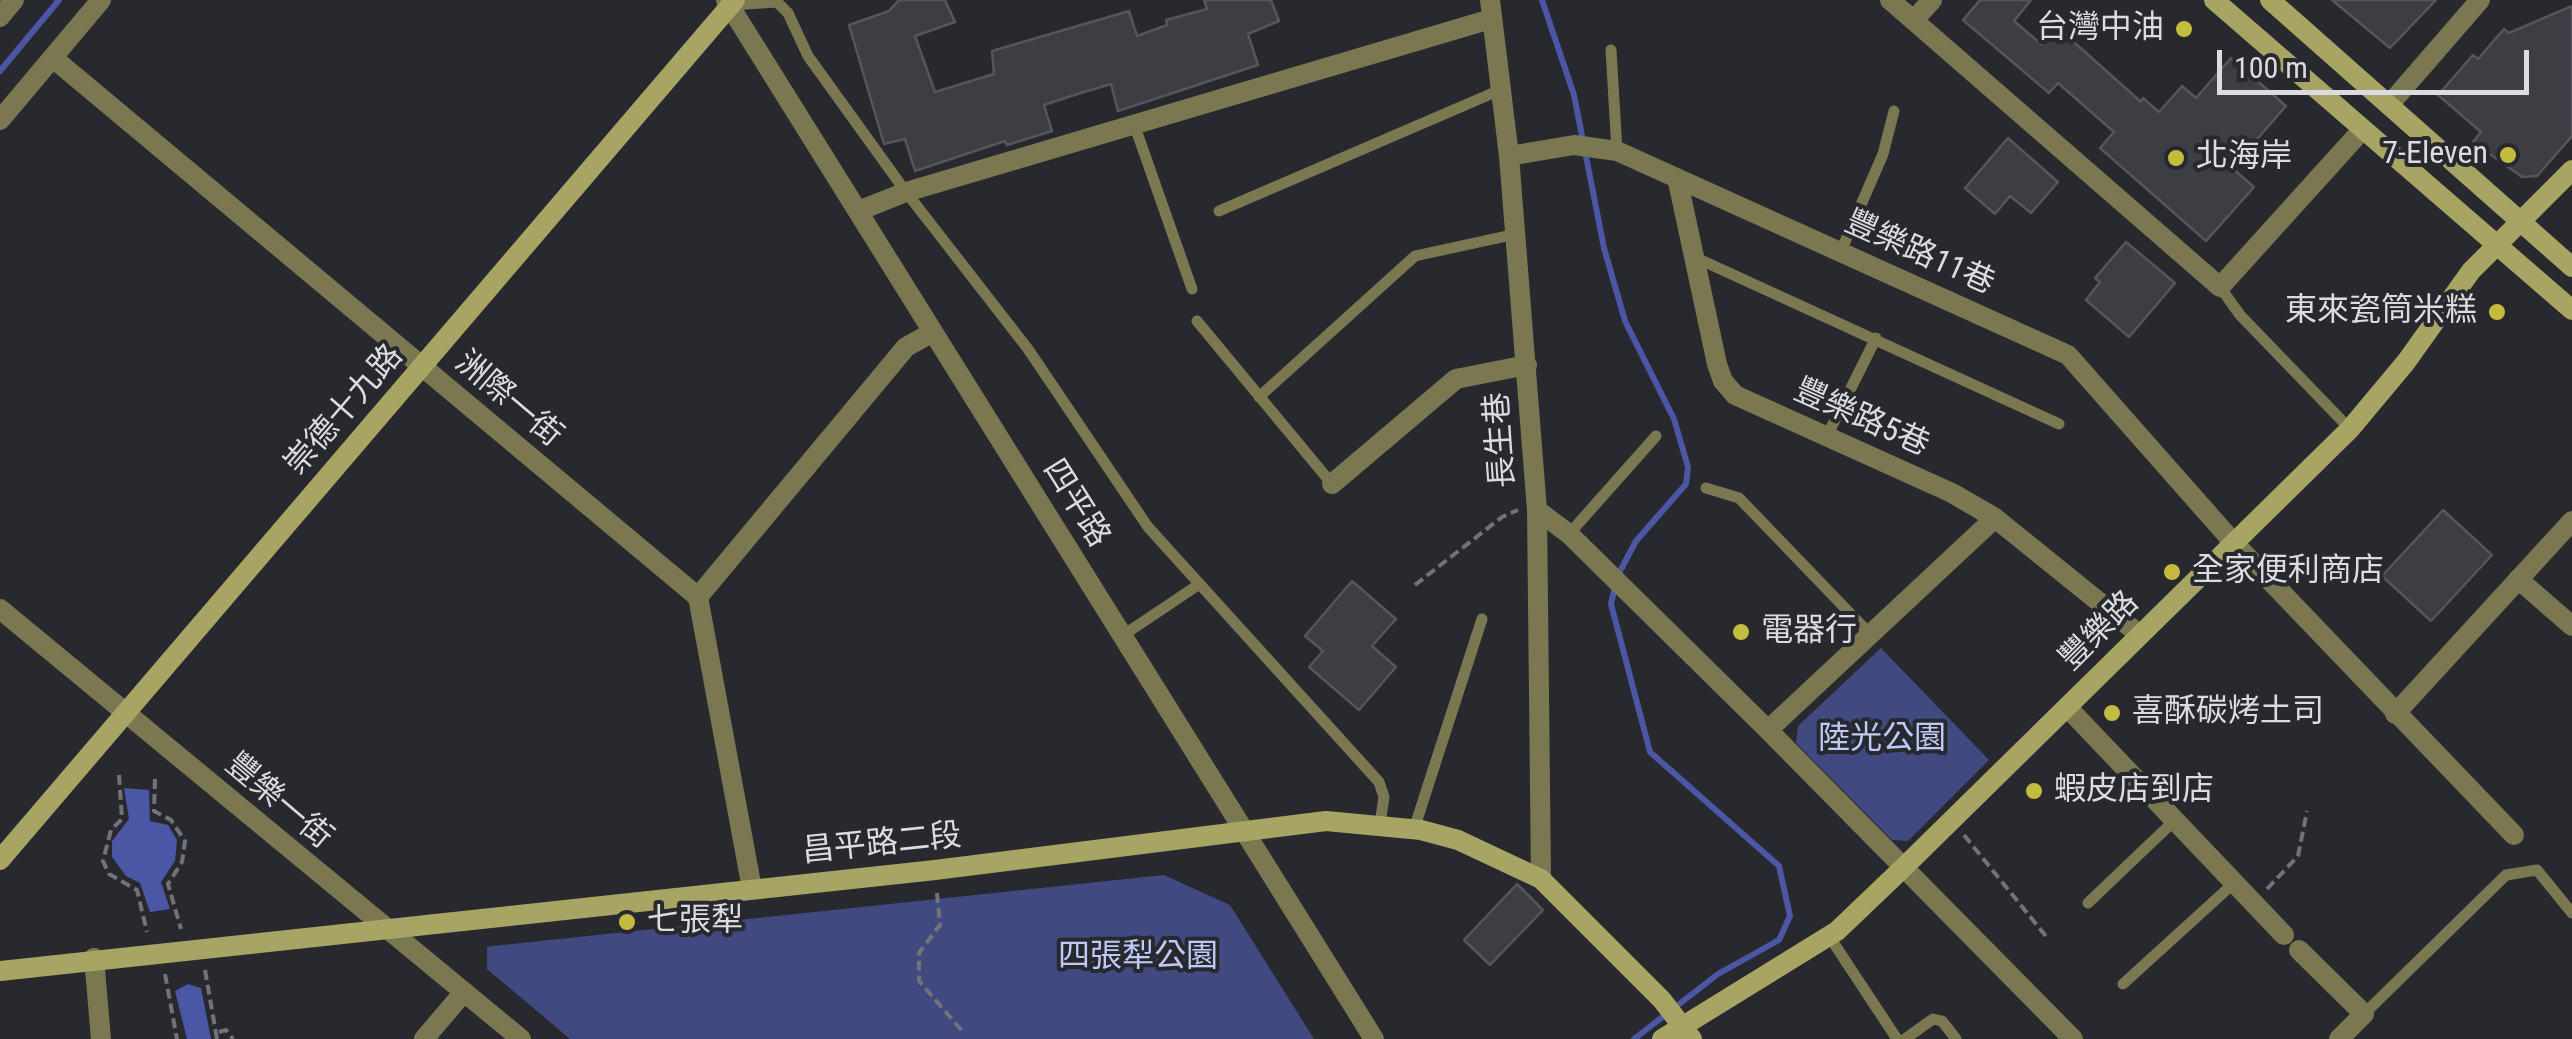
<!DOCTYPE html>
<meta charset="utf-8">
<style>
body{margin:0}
#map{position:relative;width:2572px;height:1039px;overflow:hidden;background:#28292f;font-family:"Roboto Condensed",sans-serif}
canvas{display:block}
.scale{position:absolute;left:2217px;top:50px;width:312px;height:45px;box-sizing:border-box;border:5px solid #dbdcdf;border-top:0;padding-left:12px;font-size:30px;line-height:35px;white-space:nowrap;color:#dbdcdf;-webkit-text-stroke:8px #28292f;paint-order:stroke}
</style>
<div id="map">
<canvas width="2572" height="1039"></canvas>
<div class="scale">100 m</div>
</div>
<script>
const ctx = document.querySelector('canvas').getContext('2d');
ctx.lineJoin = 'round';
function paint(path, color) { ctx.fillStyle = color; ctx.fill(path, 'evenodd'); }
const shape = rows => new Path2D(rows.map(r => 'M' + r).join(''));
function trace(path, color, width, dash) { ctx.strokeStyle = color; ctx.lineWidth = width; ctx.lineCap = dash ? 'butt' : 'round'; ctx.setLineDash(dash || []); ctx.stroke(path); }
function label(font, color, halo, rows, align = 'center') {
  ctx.font = font + ' "Roboto Condensed","Noto Sans TC",sans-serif'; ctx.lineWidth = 8; ctx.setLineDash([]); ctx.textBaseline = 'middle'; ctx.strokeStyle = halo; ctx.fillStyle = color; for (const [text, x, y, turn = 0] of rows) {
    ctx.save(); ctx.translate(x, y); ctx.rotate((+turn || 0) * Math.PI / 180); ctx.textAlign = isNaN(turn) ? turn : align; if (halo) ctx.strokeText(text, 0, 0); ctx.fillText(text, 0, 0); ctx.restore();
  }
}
const green = shape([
 [1881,648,1989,760,1908,841,1892,840,1796,743,1798,726],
 [1164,875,1230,905,1314,1039,570,1039,487,969,487,947,493,946]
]);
const water = shape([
 [124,788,149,790,150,821,168,825,177,840,175,861,161,882,170,909,150,912,140,883,126,876,112,857,112,841,129,819],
 [188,984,201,988,211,1039,187,1039,175,991]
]);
const stream = shape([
 [1542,0,1574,95,1604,248,1625,321,1674,419,1688,467,1686,484,1636,541,1618,575],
 [0,71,59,0],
 [1615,587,1611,604,1650,752,1779,866,1790,916,1779,940,1718,974,1634,1039]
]);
const building = shape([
 [899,0,945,0,955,22,915,36,935,92,994,74,992,51,1129,11,1137,36,1167,25,1166,20,1207,9,1204,0,1271,0,1279,21,1248,34,1258,65,1118,111,1111,84,1071,96,1044,105,1052,131,1007,145,1005,141,915,171,905,139,884,144,849,25,889,11,899,0],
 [1980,0,2031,0,2014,21,2041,44,2056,26,2141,102,2143,98,2159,112,2182,86,2196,98,2231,58,2286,106,2232,168,2254,187,2206,241,2100,148,2114,132,2058,83,2049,93,1963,20,1980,0],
 [2332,0,2436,0,2390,48,2332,0],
 [2572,6,2572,136,2537,176,2522,177,2473,142,2481,132,2438,95,2473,55,2478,59,2504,29,2509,33,2572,6],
 [2008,138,2058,182,2031,213,2010,196,1995,214,1965,188,2008,138],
 [2126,242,2175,283,2129,337,2086,300,2100,282,2095,278,2126,242],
 [2443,510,2492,555,2431,621,2382,576,2443,510],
 [1352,581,1396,619,1372,646,1396,667,1359,710,1309,667,1323,651,1305,636,1352,581],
 [1517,884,1543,910,1490,965,1464,940,1517,884]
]);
const path = shape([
 [1415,585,1502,517,1518,510],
 [119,775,122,819,111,830,103,861,109,874,137,890,147,932],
 [155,779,154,811,171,820,185,841,182,862,168,884,181,929],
 [1964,835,2049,940],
 [2267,889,2298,856,2307,811],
 [937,893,940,925,919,953,919,981,964,1033],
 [205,970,217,1039],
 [165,974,177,1039],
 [219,1032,226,1030,233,1039]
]);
const lane = shape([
 [731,5,777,2,788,13,808,56,906,192,1028,349,1148,527,1379,782,1384,797,1380,824],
 [1611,50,1617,151],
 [1134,124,1192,289],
 [1219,211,1500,90],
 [1841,251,1883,154,1894,111],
 [1692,256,2059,424],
 [2220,287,2240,315,2350,429],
 [1197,321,1332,484],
 [1259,397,1415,256,1516,234],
 [1826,438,1876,338],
 [1706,488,1739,498,1871,635],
 [1569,534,1656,436],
 [1122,636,1198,585],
 [1414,829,1482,619],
 [2088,903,2175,820],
 [1829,936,1897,1039],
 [2123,984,2234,883],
 [2364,1014,2506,875,2537,870,2572,913],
 [1905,1039,1933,1019,1942,1021,1956,1039]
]);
const street = shape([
 [726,0,1374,1039],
 [1490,0,1509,156,1537,510,1541,879],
 [1890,0,2220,287,2362,130],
 [0,17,14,0],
 [1914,20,1932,0],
 [53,58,698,597,752,889],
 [2389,105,2480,0],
 [0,120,101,0],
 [1509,156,1574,145,1617,151,2068,355,2233,542,2514,835],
 [1678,182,1717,364,1723,381,1735,395,1952,493,1995,518,2140,635],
 [858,211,906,192,1491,19],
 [1332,484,1456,379,1527,365],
 [1537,510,1569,534,1768,730,2073,1039],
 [2518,579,2572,626],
 [698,597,906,347,933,332],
 [0,609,521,1039],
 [2067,707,2284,935],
 [2395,714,2572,521],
 [1768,730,1995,518],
 [2299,950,2364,1014,2339,1039],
 [94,958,101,1039],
 [424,1039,464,992]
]);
const secondary = shape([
 [2214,0,2572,310],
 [2270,0,2572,267],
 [0,860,735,0],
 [0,971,935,870,1326,821,1421,830,1458,840,1541,879,1662,1000,1692,1039],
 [1662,1039,1837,931,1904,867,2350,429,2406,362,2471,271,2572,170]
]);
const markers = [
 [2184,29,10,"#c4bc3e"],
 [2508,155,10,"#c4bc3e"],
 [2176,158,10,"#c4bc3e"],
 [2497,312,10,"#c4bc3e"],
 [2172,572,10,"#c4bc3e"],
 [1741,632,10,"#c4bc3e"],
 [2112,713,10,"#c4bc3e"],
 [2034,791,10,"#c4bc3e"],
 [627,922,10,"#c4bc3e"]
];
const poiNames = [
 ["台灣中油",2164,29,"right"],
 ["7-Eleven",2488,155,"right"],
 ["北海岸",2196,158],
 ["東來瓷筒米糕",2477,312,"right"],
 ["全家便利商店",2192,572],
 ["電器行",1761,632],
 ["喜酥碳烤土司",2132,713],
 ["蝦皮店到店",2054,791],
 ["七張犁",647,922]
];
const streetNames = [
 ["豐樂路11巷",1919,254,24],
 ["洲際一街",508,400,40],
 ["崇德十九路",345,411,-49],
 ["豐樂路5巷",1861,419,24],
 ["長生巷",1502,440,-94],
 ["四平路",1075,504,58],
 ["豐樂路",2100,632,-45],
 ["豐樂一街",278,802,40],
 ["昌平路二段",882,845,-6]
];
const parkNames = [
 ["陸光公園",1882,740],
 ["四張犁公園",1138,958]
];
paint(green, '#404980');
paint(water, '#4b56a5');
trace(stream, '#4b56a5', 6);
paint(building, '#3d3e44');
trace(building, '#55565d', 2.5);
trace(path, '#727378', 4, [10, 5]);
trace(lane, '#797850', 11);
trace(street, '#797850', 20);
trace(secondary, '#a7a464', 20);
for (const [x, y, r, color] of markers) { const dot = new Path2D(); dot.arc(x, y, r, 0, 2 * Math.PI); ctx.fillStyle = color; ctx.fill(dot); trace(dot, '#28292f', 4); }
label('32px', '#dbdcdf', '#28292f', poiNames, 'left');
label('32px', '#dbdcdf', '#28292f', streetNames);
label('32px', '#bfc9f5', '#28292f', parkNames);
</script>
